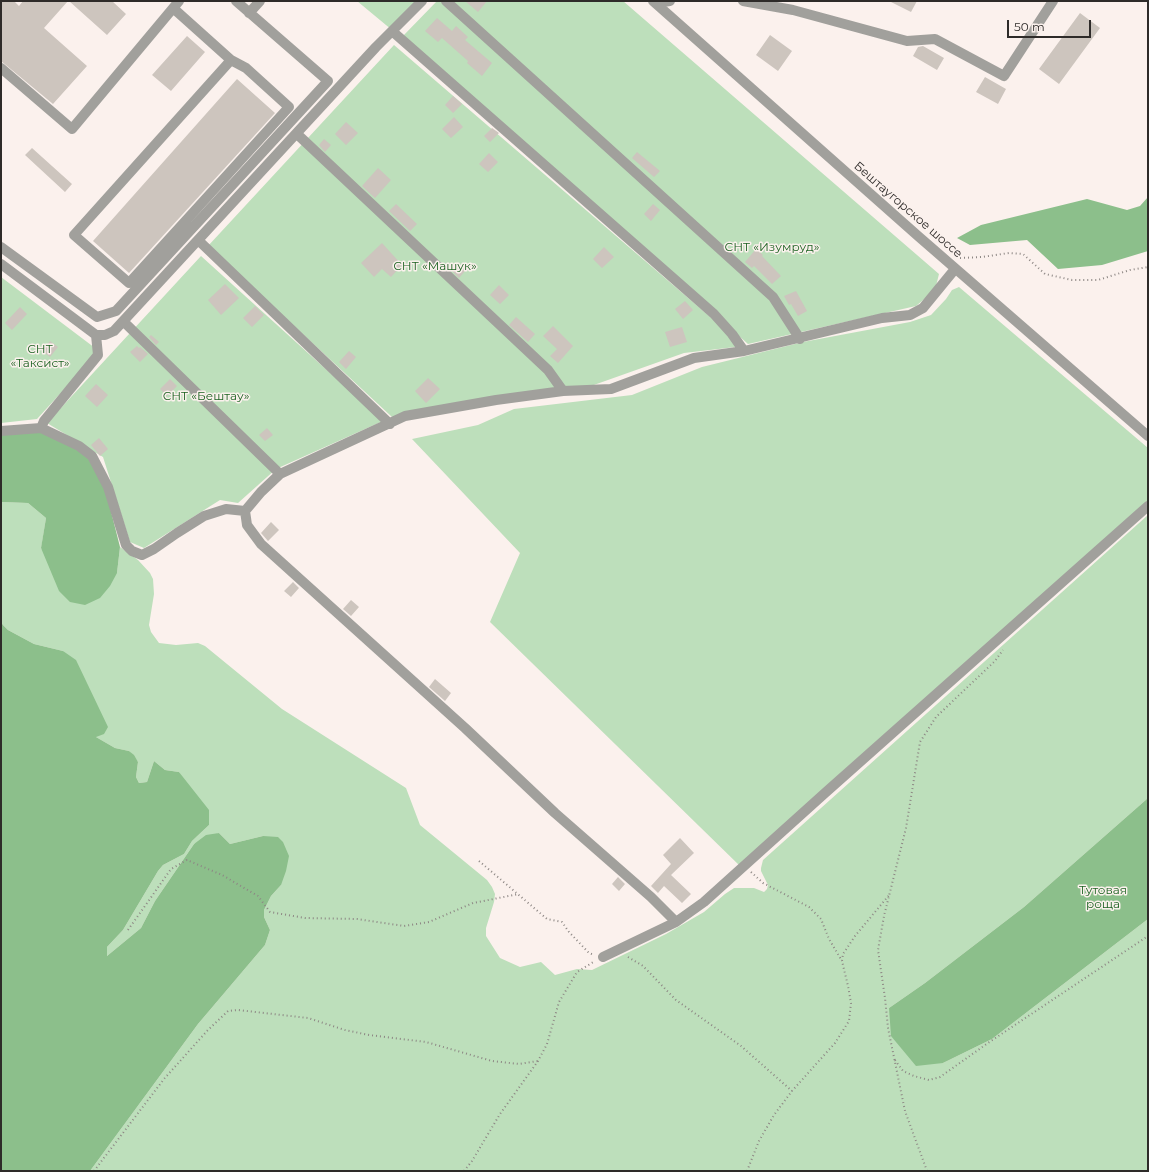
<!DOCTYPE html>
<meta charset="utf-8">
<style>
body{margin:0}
#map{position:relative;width:1149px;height:1172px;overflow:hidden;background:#fbf1ed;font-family:Montserrat,sans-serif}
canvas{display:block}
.frame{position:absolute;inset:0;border:2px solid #2e2b29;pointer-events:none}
.scale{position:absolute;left:1007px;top:20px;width:84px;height:18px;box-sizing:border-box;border:2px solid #2e2b29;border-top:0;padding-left:5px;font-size:12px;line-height:14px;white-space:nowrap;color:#2e2b29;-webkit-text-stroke:3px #fbf1ed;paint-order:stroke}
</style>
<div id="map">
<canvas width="1149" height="1172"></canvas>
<div class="frame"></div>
<div class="scale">50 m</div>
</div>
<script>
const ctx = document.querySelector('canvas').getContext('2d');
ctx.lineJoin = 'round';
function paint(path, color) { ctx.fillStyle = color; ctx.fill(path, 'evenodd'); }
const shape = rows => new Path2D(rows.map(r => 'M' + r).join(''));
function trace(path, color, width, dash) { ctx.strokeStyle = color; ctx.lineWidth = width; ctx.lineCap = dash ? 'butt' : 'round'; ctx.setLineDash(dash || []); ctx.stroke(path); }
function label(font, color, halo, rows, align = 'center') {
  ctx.font = font + ' Montserrat,sans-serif'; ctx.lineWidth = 3; ctx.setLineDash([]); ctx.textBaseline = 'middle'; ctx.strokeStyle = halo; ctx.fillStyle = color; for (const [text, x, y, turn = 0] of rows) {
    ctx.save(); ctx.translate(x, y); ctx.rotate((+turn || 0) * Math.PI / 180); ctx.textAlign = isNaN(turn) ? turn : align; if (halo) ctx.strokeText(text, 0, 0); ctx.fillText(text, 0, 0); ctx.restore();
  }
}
const green = shape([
 [357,1,421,1,392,30],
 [437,1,623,1,939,274,935,290,916,306,748,344,403,36],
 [394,45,744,346,684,353,591,386,392,417,208,246],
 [201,256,383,421,276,469,238,503,220,500,144,548,130,542,103,457,47,423],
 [1,277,99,351,37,419,1,423],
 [959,287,1148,448,1148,507,741,867,490,622,520,553,412,439,478,425,514,409,632,395,702,367,803,342,910,322,931,315,946,299,952,290],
 [1,502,28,503,46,518,41,549,117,573,120,547,138,560,150,573,153,579,154,594,149,625,151,632,159,643,176,645,198,643,205,646,282,709,406,788,420,825,487,880,492,887,495,894,494,902,486,928,486,936,500,958,520,967,541,962,555,975,577,969,592,970,666,934,704,912,725,894,734,888,754,888,764,892,767,889,768,885,761,871,761,868,763,860,1148,515,1148,798,1024,907,925,983,889,1008,943,1063,992,1039,1148,919,1148,1171,90,1171,198,1024,265,945,270,930,264,917,264,910,271,896,281,885,263,836,230,844,219,833,194,844,155,901,141,928,107,956,107,947,123,930,158,871,163,865,184,854,192,841,209,825,179,772,165,770,154,761,147,782,139,783,136,777,138,762,129,751,115,748,96,737,63,651,34,644,8,630,3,625,1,622]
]);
const forest = shape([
 [1148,197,1148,251,1102,265,1058,269,1027,240,970,245,957,238,981,225,1087,199,1127,210,1140,206],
 [40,426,99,464,120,547,117,573,110,586,100,598,85,605,70,602,59,591,41,548,46,518,28,503,1,502,1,433],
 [1,622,3,625,8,630,34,644,63,651,76,660,108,727,104,734,96,737,115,748,129,751,134,755,138,762,136,777,139,783,147,782,154,761,165,770,179,772,209,810,209,825,192,841,184,854,163,865,158,871,123,930,107,947,107,956,141,928,155,901,194,844,206,835,219,833,230,844,263,836,278,837,283,842,289,856,286,871,281,885,271,896,264,910,264,917,270,930,265,945,198,1024,90,1171,1,1171],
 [1148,798,1148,919,992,1039,943,1063,916,1066,891,1036,889,1008,925,983,1024,907]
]);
const building = shape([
 [1,1,14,1,19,6,23,1,68,1,44,28,87,66,53,104,1,61],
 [69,1,112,1,126,14,107,35],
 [465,1,487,1,478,12],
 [889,1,917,1,911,12],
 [1080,13,1100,28,1059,84,1039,69],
 [437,18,452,31,456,26,468,37,465,40,492,63,482,76,467,63,468,61,442,38,438,42,425,31],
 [770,35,792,51,778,71,756,55],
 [187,36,205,52,171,91,152,75],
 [923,46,944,58,937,70,913,56,918,47],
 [985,77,1006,89,998,104,976,92],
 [237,79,275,113,129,273,93,241],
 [453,96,462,104,453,113,445,105],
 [454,117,463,127,451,138,442,129],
 [346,122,358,133,346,145,335,134],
 [492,128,499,133,490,142,484,136],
 [324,139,331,145,325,152,319,145],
 [32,148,72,184,65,192,25,155],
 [637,152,660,171,654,177,632,158],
 [489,153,498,162,488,172,479,164],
 [378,168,391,180,375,198,362,186],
 [396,204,417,224,410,231,389,211],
 [653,204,660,210,651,221,644,214],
 [382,243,402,265,391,277,382,269,374,277,361,263],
 [604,247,614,257,602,268,593,259],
 [756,249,763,255,762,256,781,276,772,284,754,266,752,268,745,262],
 [457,263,465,271,459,278,451,270],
 [225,284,239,298,221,315,208,300],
 [499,285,509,295,500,304,490,295],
 [796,291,807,311,798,316,791,304,789,305,784,296],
 [685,301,693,310,683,319,675,309],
 [255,306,264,315,252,327,243,318],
 [20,307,27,314,12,330,5,323],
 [516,317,535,334,528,342,509,325],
 [553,326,573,346,558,363,550,356,557,349,543,336],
 [682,327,687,342,670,347,665,332],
 [151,335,159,342,156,345,149,337],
 [50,341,58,347,50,357,42,351],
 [137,346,139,348,140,347,148,354,140,362,130,352],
 [349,351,356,357,346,369,339,362],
 [428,378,440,389,426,403,415,391],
 [170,379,177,386,167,396,160,389],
 [96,384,108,395,97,407,85,396],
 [267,428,273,435,265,441,259,435],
 [99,438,108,449,100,456,91,445],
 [271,522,279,530,268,541,261,533],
 [293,582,299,588,291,597,284,591],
 [351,600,359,607,351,616,343,609],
 [435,679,451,693,445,701,429,687],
 [680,838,694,853,671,875,691,894,682,903,664,886,658,893,651,886,671,864,663,855],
 [618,877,625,884,619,891,612,884]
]);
const path = shape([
 [960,258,982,257,1009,253,1023,254,1045,274,1072,280,1098,280,1130,270,1148,267],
 [479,861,547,919,562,922,569,932,589,953,594,955],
 [751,872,763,883,809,907,821,919,829,939,842,961],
 [128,930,171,869,187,860,222,875,258,896,270,912,305,918,357,919,404,926,429,922,473,903,519,894],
 [628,957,643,966,676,1000,741,1046,792,1091],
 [895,1060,903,1071,914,1076,929,1080,940,1077,988,1043,1148,936],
 [94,1171,164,1079,207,1031,228,1011,238,1010,308,1018,345,1030,369,1035,426,1042,492,1061,519,1064,538,1061],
 [464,1171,472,1161,500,1114,538,1061,547,1044,559,1002,577,972,595,961],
 [747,1171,759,1141,774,1115,792,1091,835,1043,849,1021,851,1003,848,986,842,961,843,954,855,936,890,894],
 [927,1171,905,1111,888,1028,885,998,878,950,884,916,906,828,920,742,936,717,995,661,1003,650]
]);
const minor = shape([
 [446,1,773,297,800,339],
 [653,1,918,236,1148,436],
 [743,1,793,10,907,41,935,39,1004,76,1053,1],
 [656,3,670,1],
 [173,8,231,60,246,68,289,107,129,283,74,235,231,60],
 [249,13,260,1],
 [392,31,714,314,732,334,744,351],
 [1,68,72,129,179,1],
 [297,134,548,370,563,391],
 [198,240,390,424],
 [1,247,97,317,116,311,328,81,236,1],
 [1,264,96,335,105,335,114,331,376,47,422,1],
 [124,322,280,474],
 [41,428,44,421,98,355,96,335],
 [1,431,41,428,79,446,92,456,108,487,126,545,132,551,142,555,154,549,177,533,204,516,226,509,245,511],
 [676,922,651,897,555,813,465,728,261,544,247,525,245,511,261,492,280,474,405,416,496,400,563,391,611,389,694,358,744,351,882,318,910,315,923,308,955,269],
 [603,957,676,922,704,902,825,793,1148,506]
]);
const streetNames = [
 ["Бештаугорское шоссе",908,210,41]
];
const parkNames = [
 ["СНТ «Изумруд»",772,247],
 ["СНТ «Машук»",435,266],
 ["СНТ",40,349],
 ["«Таксист»",40,363],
 ["СНТ «Бештау»",206,396],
 ["Тутовая",1103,890],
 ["роща",1103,904]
];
paint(green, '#bddfbb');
paint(forest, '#8cbf8b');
paint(building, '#cdc5be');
trace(path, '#8d8784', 2, [1, 3]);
trace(minor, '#a1a09c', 10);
label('12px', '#2e2b29', '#fbf1ed', streetNames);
label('12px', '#1c6221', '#fbf1ed', parkNames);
</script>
